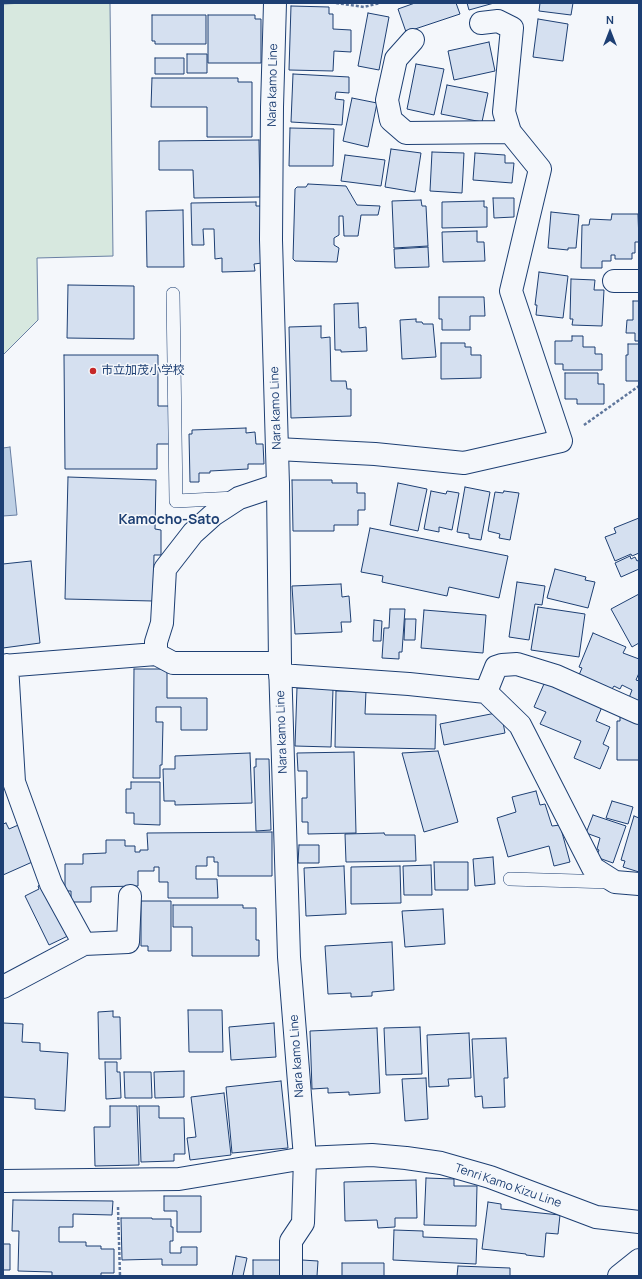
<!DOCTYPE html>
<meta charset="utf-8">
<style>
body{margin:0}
#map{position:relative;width:642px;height:1279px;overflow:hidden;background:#f4f7fb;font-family:Manrope,sans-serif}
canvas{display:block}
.frame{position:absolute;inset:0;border:4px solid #1d3f73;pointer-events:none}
.north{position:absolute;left:590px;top:12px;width:40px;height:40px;-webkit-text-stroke:3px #f4f7fb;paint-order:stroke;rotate:0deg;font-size:11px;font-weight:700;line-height:16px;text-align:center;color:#1d3f73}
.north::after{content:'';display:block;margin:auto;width:14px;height:18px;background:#1d3f73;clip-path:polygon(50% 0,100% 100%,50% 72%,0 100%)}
</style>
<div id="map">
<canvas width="642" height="1279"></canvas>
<div class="frame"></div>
<div class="north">N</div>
</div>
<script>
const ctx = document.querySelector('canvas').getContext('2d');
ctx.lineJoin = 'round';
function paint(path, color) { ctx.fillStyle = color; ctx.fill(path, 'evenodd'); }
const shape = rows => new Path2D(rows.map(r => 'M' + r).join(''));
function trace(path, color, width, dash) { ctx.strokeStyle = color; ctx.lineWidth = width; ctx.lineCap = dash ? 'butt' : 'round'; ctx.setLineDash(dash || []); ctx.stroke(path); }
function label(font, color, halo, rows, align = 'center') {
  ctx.font = font + ' Manrope,"Noto Sans JP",sans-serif'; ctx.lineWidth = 3; ctx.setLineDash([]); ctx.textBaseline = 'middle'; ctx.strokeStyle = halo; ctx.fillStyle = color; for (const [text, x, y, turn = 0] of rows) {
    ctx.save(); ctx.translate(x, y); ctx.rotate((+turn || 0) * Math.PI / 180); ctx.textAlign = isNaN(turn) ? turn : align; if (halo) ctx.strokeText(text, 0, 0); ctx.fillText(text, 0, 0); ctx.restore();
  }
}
const green = shape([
 [26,3,110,3,113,256,37,258,38,320,3,355,3,4,26,3]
]);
const water = shape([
 [10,447,17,515,3,516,3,448,10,447]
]);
const building = shape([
 [415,3,456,3,460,14,406,32,398,9,415,3],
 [467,3,494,3,469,10,467,3],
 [540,3,573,3,571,15,539,11,540,3],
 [291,6,329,7,329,14,333,14,333,29,351,30,351,52,334,51,333,71,289,70,291,6],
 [368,13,389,17,379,70,358,66,368,13],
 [152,15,206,15,206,44,155,44,155,41,152,41,152,15],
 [208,15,255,15,255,19,261,19,261,63,208,63,208,15],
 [538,19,568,24,563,61,533,57,538,19],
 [489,42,495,71,454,80,448,51,489,42],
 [187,54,207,54,207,73,187,73,187,54],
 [155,58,184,58,184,74,155,74,155,58],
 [416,64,444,69,434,115,407,109,416,64],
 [293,74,349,77,349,93,336,92,335,99,344,100,342,125,291,122,293,74],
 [152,78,238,78,238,82,252,82,252,137,207,137,207,107,151,107,152,78],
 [447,85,488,93,482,122,441,114,447,85],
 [352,98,377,103,368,147,343,141,352,98],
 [290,128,334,129,333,166,289,166,290,128],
 [259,140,260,197,194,198,193,170,159,170,159,141,259,140],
 [391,149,421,153,415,192,385,187,391,149],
 [432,152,464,153,462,193,430,191,432,152],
 [475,153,505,155,505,163,514,163,512,183,473,180,475,153],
 [345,155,385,160,381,186,341,181,345,155],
 [308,184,346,186,357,205,380,206,378,215,361,215,358,236,344,236,343,216,339,216,339,235,334,238,334,245,339,248,337,262,295,261,293,259,295,189,297,187,306,187,308,184],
 [493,198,514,198,514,217,494,218,493,198],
 [421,200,422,206,426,206,428,246,394,248,392,201,421,200],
 [484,201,484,207,487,207,487,227,442,228,442,202,484,201],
 [256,202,256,206,261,206,262,263,254,264,255,271,222,272,222,258,215,259,214,229,203,229,204,245,192,245,191,203,256,202],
 [183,210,184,267,147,267,146,211,183,210],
 [551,212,579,215,576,248,568,248,568,250,548,248,551,212],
 [612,214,638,214,639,242,635,242,635,253,632,253,632,259,615,259,615,255,611,255,611,261,602,261,602,268,581,268,582,225,589,225,590,219,611,220,612,214],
 [477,231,477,242,484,242,485,261,443,262,442,232,477,231],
 [428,247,429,267,395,268,394,249,428,247],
 [539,272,568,276,563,318,536,315,537,305,535,305,539,272],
 [571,279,595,280,594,290,604,290,602,326,572,325,573,319,570,319,571,279],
 [68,285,134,286,134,339,67,338,68,285],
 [439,297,484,297,485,316,470,316,470,330,442,330,442,319,439,319,439,297],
 [633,301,639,301,639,341,635,341,635,333,626,333,627,320,633,320,633,301],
 [358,303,359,328,366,327,367,351,341,352,341,350,335,350,334,304,358,303],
 [416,319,416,322,422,322,423,324,433,324,436,357,402,359,400,320,416,319],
 [321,326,321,338,330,337,331,381,346,381,347,389,351,389,351,416,291,418,289,327,321,326],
 [572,336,583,336,583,347,595,347,595,354,602,354,602,370,563,370,563,364,555,364,555,341,572,341,572,336],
 [441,343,465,343,465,347,471,347,471,355,481,355,481,378,441,379,441,343],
 [628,344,639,344,639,381,626,381,626,355,628,355,628,344],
 [64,355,158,355,158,406,172,406,172,444,157,444,157,469,65,469,64,355],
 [565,373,598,373,598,384,604,384,604,404,577,404,577,399,565,399,565,373],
 [246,428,246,433,255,432,256,444,263,444,264,464,248,464,248,469,210,471,210,473,199,473,199,482,190,482,189,434,192,434,192,430,246,428],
 [68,477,156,480,155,529,161,530,161,555,154,555,153,601,65,599,68,477],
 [292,480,332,480,332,483,357,483,357,493,365,493,365,510,358,510,358,525,334,525,334,531,293,531,292,480],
 [398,483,427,489,418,531,390,525,398,483],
 [465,487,490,492,481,540,469,538,469,534,457,532,465,487],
 [431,491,446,494,447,491,459,493,452,530,439,527,439,532,424,529,431,491],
 [504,491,519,493,510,540,499,538,500,534,488,531,495,492,503,493,504,491],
 [639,518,639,553,632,556,631,554,615,561,605,537,616,533,614,528,639,518],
 [370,528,508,556,499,598,449,587,447,596,382,582,383,576,361,572,370,528],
 [630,556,631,559,635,557,637,561,639,560,639,569,621,577,615,563,630,556],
 [31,561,40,643,3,648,3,564,31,561],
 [555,569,586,577,585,580,595,582,588,608,547,598,555,569],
 [517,582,545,586,542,605,535,604,529,640,509,637,517,582],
 [341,584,342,597,349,596,351,622,341,622,342,632,295,634,292,586,341,584],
 [639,594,639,643,632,647,611,609,639,594],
 [538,607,585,614,579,657,531,650,538,607],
 [390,609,405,609,402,652,399,652,399,659,382,658,384,628,389,628,390,609],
 [424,610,486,615,483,653,421,648,424,610],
 [405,619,416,619,415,640,404,640,405,619],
 [374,620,382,621,381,641,373,641,374,620],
 [593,633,626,647,623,653,639,659,639,673,636,680,639,681,639,708,627,703,632,690,622,685,620,689,614,686,612,689,579,675,582,668,579,667,593,633],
 [134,669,167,669,167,698,207,698,207,730,181,730,181,707,156,707,156,722,163,722,162,765,160,765,160,778,133,778,134,669],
 [547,677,602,707,596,721,610,727,603,744,609,747,600,769,574,758,581,741,540,724,546,712,534,707,547,677],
 [297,688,333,689,331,747,295,746,297,688],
 [336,691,366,691,365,714,436,715,435,749,335,747,336,691],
 [501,712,505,733,444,745,440,724,501,712],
 [620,716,639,721,639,760,617,760,617,721,620,721,620,716],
 [438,751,458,822,424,832,402,753,438,751],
 [354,752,356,833,308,834,308,822,302,822,302,798,307,798,307,771,298,771,297,753,354,752],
 [250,753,252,803,175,805,175,801,164,801,163,769,175,769,175,756,250,753],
 [256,759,269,759,271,830,256,831,254,767,256,767,256,759],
 [131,782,160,782,160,825,134,824,134,813,126,813,126,789,131,789,131,782],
 [536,791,540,805,545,804,552,826,560,825,570,862,554,866,549,846,508,857,497,818,516,812,512,797,536,791],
 [612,801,633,807,628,824,606,818,612,801],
 [593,815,626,826,613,863,596,857,599,850,597,849,600,838,586,833,593,815],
 [634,816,639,818,639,872,623,867,625,861,621,860,634,816],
 [6,823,9,829,23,823,39,859,3,875,3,824,6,823],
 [272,832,272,876,218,876,218,862,214,862,214,857,207,857,207,866,196,866,196,879,217,879,218,898,168,898,168,882,159,882,159,867,154,867,154,871,138,871,138,886,91,887,91,902,71,902,71,891,65,891,65,864,83,864,83,854,106,853,106,840,125,840,125,846,135,846,135,852,140,852,140,850,148,850,147,833,272,832],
 [384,833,385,835,415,835,416,861,346,862,345,834,384,833],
 [299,845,319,845,319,863,298,863,299,845],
 [493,857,495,884,475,886,473,859,493,857],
 [434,862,468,862,468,890,435,890,434,862],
 [431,865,432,895,404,895,403,866,431,865],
 [344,866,346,914,306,916,304,868,344,866],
 [400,866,401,903,351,904,351,867,400,866],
 [47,881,72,934,49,945,25,896,39,889,38,886,47,881],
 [141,901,171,901,171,951,148,951,148,946,141,946,141,901],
 [173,905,243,905,243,908,256,908,256,940,259,940,259,956,192,956,192,927,173,927,173,905],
 [443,909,445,944,405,947,402,911,443,909],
 [392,942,394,990,372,992,372,996,351,997,351,993,328,994,325,946,392,942],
 [188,1010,222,1010,223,1052,189,1052,188,1010],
 [113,1011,113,1017,120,1017,121,1059,99,1059,98,1012,113,1011],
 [3,1023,23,1024,22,1042,40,1043,40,1051,68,1053,65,1111,35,1109,35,1099,3,1097,3,1023],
 [274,1023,276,1057,231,1060,229,1027,274,1023],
 [420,1027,422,1074,386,1075,384,1028,420,1027],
 [377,1028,380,1093,349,1095,349,1092,328,1093,328,1088,312,1089,310,1031,377,1028],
 [469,1033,471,1078,448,1079,449,1086,429,1087,427,1035,469,1033],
 [506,1038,508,1078,504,1078,505,1107,483,1108,482,1096,475,1097,472,1039,506,1038],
 [105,1062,117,1062,117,1072,120,1072,121,1098,106,1099,105,1062],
 [184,1071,184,1097,155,1098,154,1072,184,1071],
 [124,1072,151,1072,152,1098,125,1098,124,1072],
 [426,1078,428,1119,405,1121,402,1079,426,1078],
 [281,1081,288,1148,232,1153,226,1087,281,1081],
 [224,1093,231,1155,190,1160,187,1138,196,1137,191,1097,224,1093],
 [110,1106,137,1106,139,1165,95,1166,94,1127,110,1127,110,1106],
 [139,1106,159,1106,159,1118,184,1118,185,1154,174,1154,174,1161,141,1162,139,1106],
 [426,1178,454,1179,454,1186,477,1186,476,1226,424,1225,426,1178],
 [416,1180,417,1218,395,1218,395,1227,378,1228,377,1220,345,1221,344,1182,416,1180],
 [164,1196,201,1196,201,1232,177,1232,177,1211,164,1211,164,1196],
 [13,1200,113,1201,112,1215,73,1214,73,1227,59,1227,59,1242,86,1242,86,1246,101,1246,101,1249,114,1249,114,1273,101,1273,101,1276,52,1276,52,1272,18,1271,19,1231,12,1231,13,1200],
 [488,1202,501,1204,501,1209,560,1215,558,1234,546,1233,544,1257,526,1255,526,1254,482,1249,488,1202],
 [121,1218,152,1218,152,1219,171,1219,171,1227,173,1227,173,1241,170,1241,170,1253,181,1253,181,1247,197,1247,197,1265,162,1265,162,1259,122,1260,121,1218],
 [394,1230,423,1231,423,1237,477,1239,476,1264,393,1260,394,1230],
 [3,1244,10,1244,10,1270,3,1270,3,1244],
 [236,1256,247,1258,243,1276,232,1276,236,1256],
 [253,1260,281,1260,281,1276,253,1276,253,1260],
 [302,1260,318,1261,317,1276,301,1276,302,1260],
 [342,1263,384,1263,384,1276,342,1276,342,1263],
 [458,1266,510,1268,510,1276,457,1276,458,1266]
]);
const path = shape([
 [336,3,364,7,380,3],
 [584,425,639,386],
 [118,1207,120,1276]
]);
const lane = shape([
 [173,294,176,501,235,498],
 [510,879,611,882]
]);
const street = shape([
 [481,23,498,21,512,28,504,112,510,132],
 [614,281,639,281],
 [277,449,375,454,464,463,561,441,511,291,540,169,510,132,406,133,391,120,387,100,396,59,413,40],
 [156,654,156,642,162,623,165,569,193,533,213,515,239,498,278,485],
 [7,665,14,782,51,884,84,944],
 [3,666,156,654,173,663,280,663],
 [280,675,409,684,486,692,520,725,593,868,615,882,639,884],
 [486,692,496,667,502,665,517,664,556,676,639,713],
 [3,987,84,944,128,942,130,896],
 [291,1276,291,1241,303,1223,305,1158],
 [619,1276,639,1260]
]);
const primary = shape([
 [275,3,272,107,271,240,278,485,280,663,289,957,305,1158],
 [3,1181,179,1179,305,1158,372,1155,406,1158,441,1163,490,1177,596,1217,639,1222]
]);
const markers = [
 [93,371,4,"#c62828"]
];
const streetNames = [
 ["Nara kamo Line",273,85,-89],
 ["Nara kamo Line",276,408,-92],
 ["Nara kamo Line",282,732,-92],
 ["Nara kamo Line",297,1056,-94],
 ["Tenri Kamo Kizu Line",508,1186,19]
];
const poiNames = [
 ["市立加茂小学校",101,371]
];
const quarterNames = [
 ["Kamocho-Sato",169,520]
];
paint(green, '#d7e8df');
trace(green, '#687fa3', 1);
paint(water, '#bed0e5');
trace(water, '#687fa3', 1);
paint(building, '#d5e0f0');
trace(building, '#1d3f73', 1);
trace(lane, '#1d3f73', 14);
trace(street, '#1d3f73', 24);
trace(primary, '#1d3f73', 24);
trace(path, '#5e769c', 2.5, [3, 2]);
trace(lane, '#f4f7fb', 13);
trace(street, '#f4f7fb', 22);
trace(primary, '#f4f7fb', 22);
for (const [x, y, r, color] of markers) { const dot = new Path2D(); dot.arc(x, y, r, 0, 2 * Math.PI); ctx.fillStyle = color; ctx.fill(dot); trace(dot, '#f4f7fb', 1.5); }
label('12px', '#1d3f73', '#f4f7fb', streetNames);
label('12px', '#1d3f73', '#f4f7fb', poiNames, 'left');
label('bold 14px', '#1d3f73', '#f4f7fb', quarterNames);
</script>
